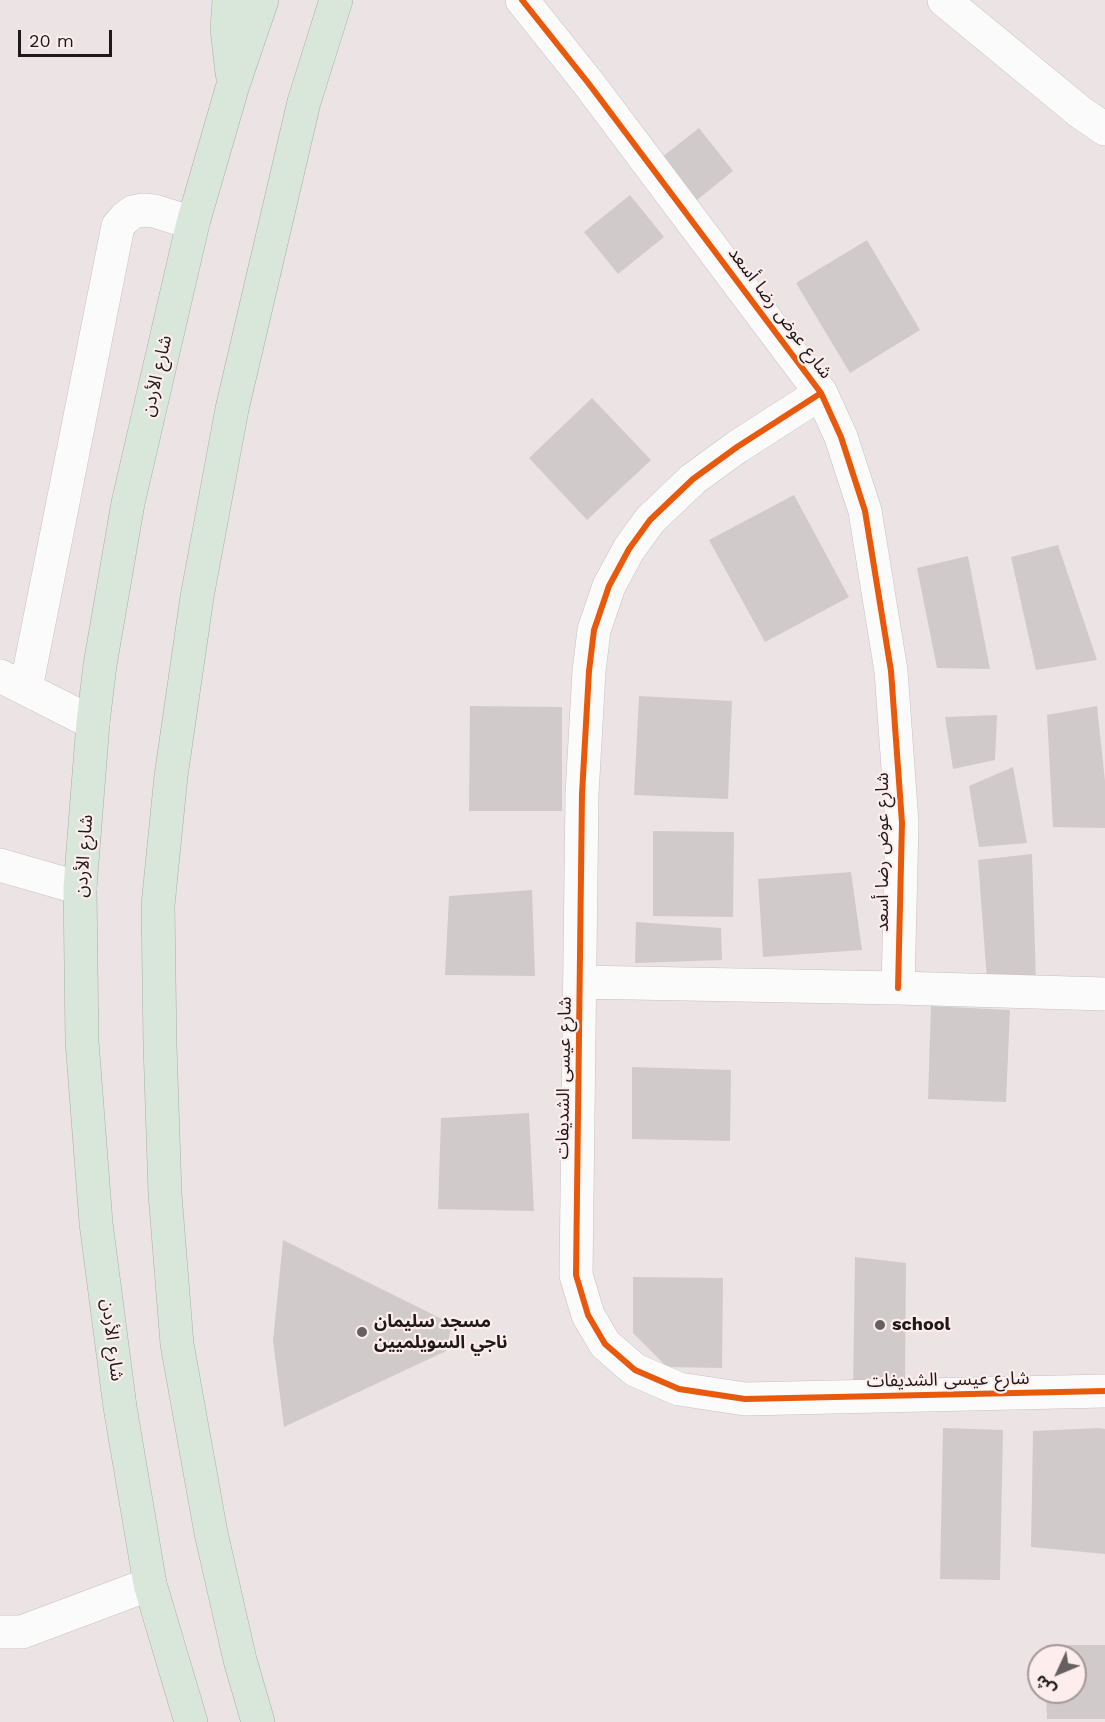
<!DOCTYPE html>
<meta charset="utf-8">
<style>
body{margin:0}
#map{position:relative;width:1105px;height:1722px;overflow:hidden;background:#ece3e4;font-family:"Work Sans","Noto Sans Arabic",sans-serif}
canvas{display:block}
.north{position:absolute;left:1027px;top:1644px;width:60px;height:60px;box-sizing:border-box;background:#fdeded;border:2px solid #a49899;border-radius:50%;rotate:226deg;font-size:16px;font-weight:700;line-height:24px;text-align:center;color:#1f191a}
.north::after{content:'';display:block;margin:auto;width:21px;height:27px;background:#676061;clip-path:polygon(50% 0,100% 100%,50% 72%,0 100%)}
.scale{position:absolute;left:18px;top:30px;width:94px;height:27px;box-sizing:border-box;border:3px solid #1f191a;border-top:0;padding-left:8px;font-size:18px;line-height:21px;white-space:nowrap;color:#1f191a;-webkit-text-stroke:4px #fdeded;paint-order:stroke}
</style>
<div id="map">
<canvas width="1105" height="1722"></canvas>
<div class="north">ش</div>
<div class="scale">20 m</div>
</div>
<script>
const ctx = document.querySelector('canvas').getContext('2d');
ctx.lineJoin = 'round';
function paint(path, color) { ctx.fillStyle = color; ctx.fill(path, 'evenodd'); }
const shape = rows => new Path2D(rows.map(r => 'M' + r).join(''));
function trace(path, color, width, dash) { ctx.strokeStyle = color; ctx.lineWidth = width; ctx.lineCap = dash ? 'butt' : 'round'; ctx.setLineDash(dash || []); ctx.stroke(path); }
function label(font, color, halo, rows, align = 'center') {
  ctx.font = font + ' "Work Sans","Noto Sans Arabic",sans-serif'; ctx.lineWidth = 4.5; ctx.setLineDash([]); ctx.textBaseline = 'middle'; ctx.strokeStyle = halo; ctx.fillStyle = color; for (const [text, x, y, turn = 0] of rows) {
    ctx.save(); ctx.translate(x, y); ctx.rotate((+turn || 0) * Math.PI / 180); ctx.textAlign = isNaN(turn) ? turn : align; if (halo) ctx.strokeText(text, 0, 0); ctx.fillText(text, 0, 0); ctx.restore();
  }
}
const building = shape([
 [699,128,733,171,692,204,657,161],
 [630,195,664,237,618,274,584,232],
 [867,240,920,330,850,373,796,283],
 [592,398,651,460,587,520,529,458],
 [794,495,849,597,765,642,709,540],
 [1058,545,1097,660,1036,670,1011,557],
 [968,556,990,669,937,668,917,568],
 [639,696,732,701,728,799,634,795],
 [470,706,562,707,562,811,469,811],
 [1097,706,1105,781,1105,828,1053,827,1047,715],
 [997,715,995,760,953,769,945,717],
 [1013,767,1027,843,979,847,969,786],
 [653,831,734,832,733,917,653,916],
 [1032,854,1036,981,987,980,978,860],
 [851,872,862,950,763,957,758,879],
 [532,890,535,976,445,975,449,896],
 [636,922,721,928,722,960,635,963],
 [931,1006,1010,1010,1006,1102,928,1099],
 [632,1067,731,1070,730,1141,632,1139],
 [529,1113,534,1211,438,1209,441,1118],
 [283,1240,452,1324,446,1351,284,1427,273,1341],
 [855,1257,906,1263,905,1386,853,1390],
 [633,1277,723,1278,722,1368,667,1367,633,1333],
 [943,1428,1003,1430,1000,1580,940,1579],
 [1099,1428,1105,1429,1105,1554,1031,1547,1033,1431],
 [1046,1645,1105,1645,1105,1719,1047,1719,1046,1692,1075,1692,1075,1656,1046,1656]
]);
const minor = shape([
 [522,0,589,84,821,393,841,437,865,511,891,671,902,823,898,988],
 [944,0,1080,112,1105,129],
 [821,393,737,447,693,479,650,520,629,549,609,586,594,630,589,671,582,794,576,1275,588,1315,605,1344,635,1370,679,1389,745,1399,1105,1391],
 [0,676,93,723],
 [26,688,118,226,125,218,133,212,143,210,154,211,193,223],
 [0,865,80,888],
 [580,982,898,988,1105,994],
 [0,1632,22,1632,150,1584]
]);
const highway = shape([
 [229,0,227,29,232,73],
 [191,1722,150,1584,120,1407,96,1223,82,1041,80,888,93,723,100,665,128,503,193,223,233,85,262,0],
 [258,1722,240,1660,211,1533,177,1344,165,1194,160,1045,158,905,171,776,197,597,232,409,304,102,336,0]
]);
const cycleway = shape([
 [522,0,589,84,821,393,841,437,865,511,891,671,902,823,898,988],
 [821,393,737,447,693,479,650,520,629,549,609,586,594,630,589,671,582,794,576,1275,588,1315,605,1344,635,1370,679,1389,745,1399,1105,1391]
]);
const markers = [
 [880,1325,6,"#676061"],
 [362,1332,6,"#676061"]
];
const streetNames = [
 ["شارع عوض رضا أسعد",780,313,53],
 ["شارع الأردن",157,376,-77],
 ["شارع عوض رضا أسعد",883,852,-90],
 ["شارع الأردن",84,856,-86],
 ["شارع عيسى الشديفات",564,1078,-89],
 ["شارع الأردن",112,1340,83],
 ["شارع عيسى الشديفات",948,1380,-1]
];
const poiNames = [
 ["مسجد سليمان",374,1322],
 ["ناجي السويلميين",374,1343],
 ["school",892,1325]
];
paint(building, '#d1cacb');
trace(minor, '#c6c0c1', 34);
trace(highway, '#a7b1a4', 34);
trace(minor, '#fcfbfb', 33);
trace(highway, '#d9e6da', 33);
trace(cycleway, '#e8590c', 6);
for (const [x, y, r, color] of markers) { const dot = new Path2D(); dot.arc(x, y, r, 0, 2 * Math.PI); ctx.fillStyle = color; ctx.fill(dot); trace(dot, '#fdeded', 2); }
label('18px', '#1f191a', '#fdeded', streetNames);
label('bold 18px', '#1f191a', '#fdeded', poiNames, 'left');
</script>
